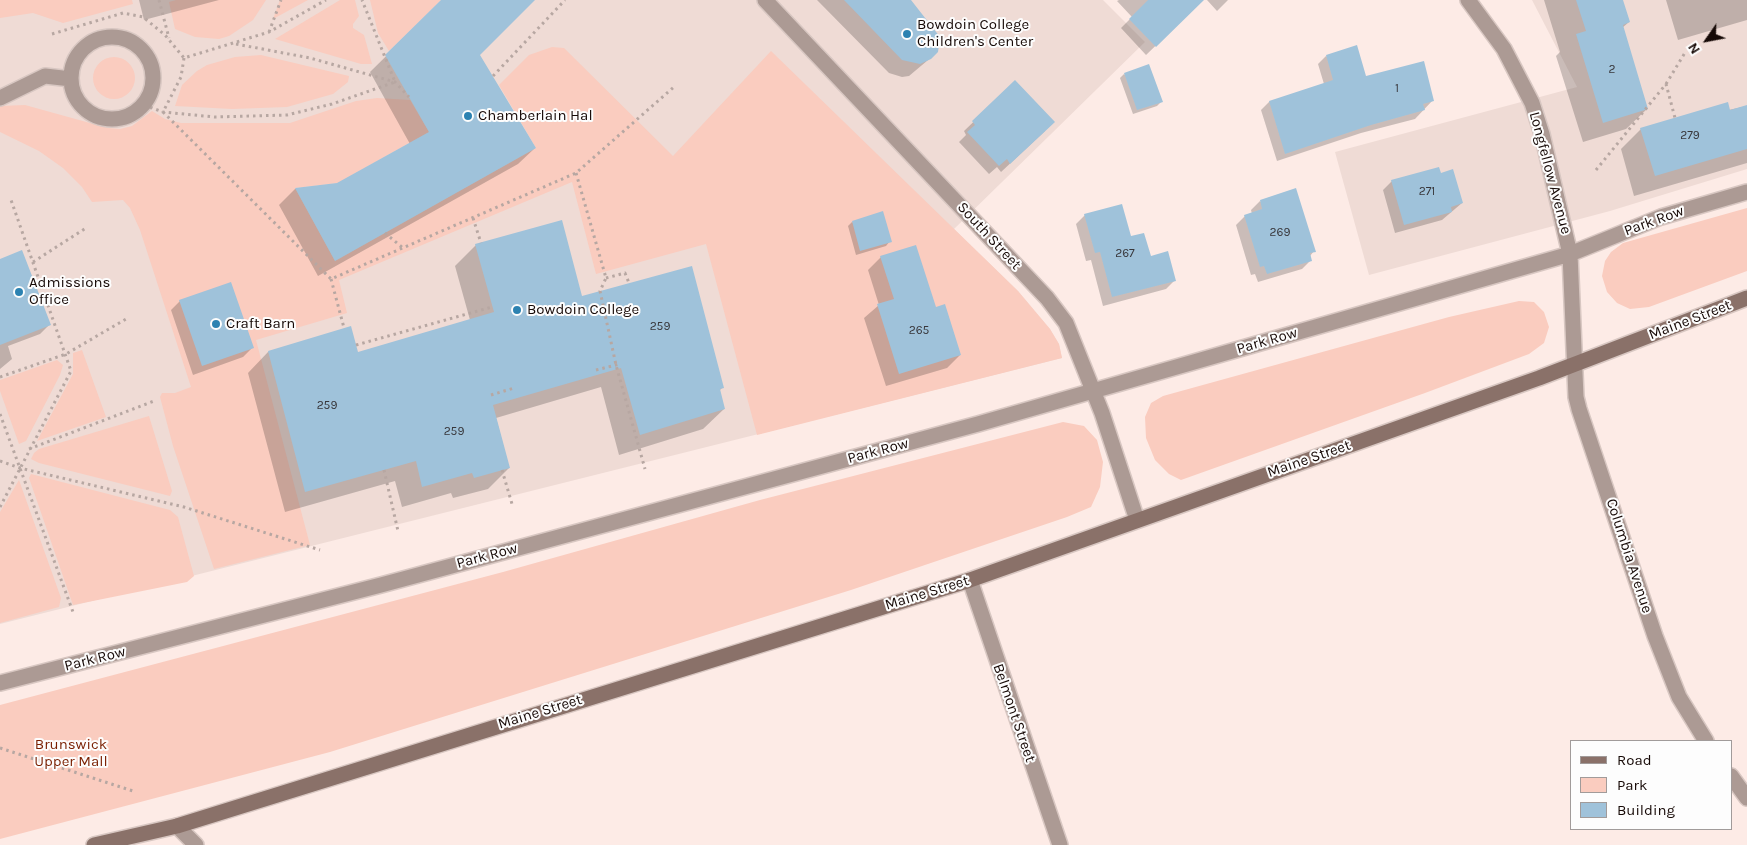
<!DOCTYPE html>
<style>
body{margin:0}
#map{position:relative;width:1747px;height:845px;overflow:hidden;background:#fdebe6;font-family:Karla,sans-serif}
canvas{display:block}
.legend{position:absolute;left:1570px;top:740px;width:162px;height:90px;box-sizing:border-box;background:#fdfdfd;border:1px solid #a19b9a;margin:0;padding:6px 9px;list-style:none;font-size:15px;color:#160906}
.legend li{display:flex;align-items:center;gap:10px;height:25px}
.legend b{width:25px;border:1px solid #a19b9a}
.north{position:absolute;left:1682px;top:15px;width:50px;height:50px;-webkit-text-stroke:4px #fdfdfd;paint-order:stroke;rotate:237deg;font-size:14px;font-weight:700;line-height:20px;text-align:center;color:#160906}
.north::after{content:'';display:block;margin:auto;width:18px;height:22px;background:#160906;clip-path:polygon(50% 0,100% 100%,50% 72%,0 100%)}
</style>
<div id="map">
<canvas width="1747" height="845"></canvas>
<ul class="legend">
<li><b style="height:6px;background:#8a7169"></b>Road</li>
<li><b style="height:14px;background:#faccbf"></b>Park</li>
<li><b style="height:14px;background:#9fc2da"></b>Building</li>
</ul>
<div class="north">N</div>
</div>
<script>
const ctx = document.querySelector('canvas').getContext('2d');
ctx.lineJoin = 'round';
function paint(path, color) { ctx.fillStyle = color; ctx.fill(path, 'evenodd'); }
const shape = rows => new Path2D(rows.map(r => 'M' + r).join(''));
function trace(path, color, width, dash) { ctx.strokeStyle = color; ctx.lineWidth = width; ctx.lineCap = dash ? 'butt' : 'round'; ctx.setLineDash(dash || []); ctx.stroke(path); }
function label(font, color, halo, rows, align = 'center') {
  ctx.font = font + ' Karla,sans-serif'; ctx.lineWidth = 4; ctx.setLineDash([]); ctx.textBaseline = 'middle'; ctx.strokeStyle = halo; ctx.fillStyle = color; for (const [text, x, y, turn = 0] of rows) {
    ctx.save(); ctx.translate(x, y); ctx.rotate((+turn || 0) * Math.PI / 180); ctx.textAlign = isNaN(turn) ? turn : align; if (halo) ctx.strokeText(text, 0, 0); ctx.fillText(text, 0, 0); ctx.restore();
  }
}
const built = shape([
 [0,0,1103,0,1145,42,954,229,1018,291,1050,329,1059,344,1062,358,0,624],
 [1532,0,1747,0,1747,169,1610,211,1369,275,1335,152,1577,87]
]);
const green = shape([
 [0,0,132,0,133,4,63,23,33,13,0,18],
 [176,0,266,0,253,20,229,36,219,39,195,37,175,29,169,2],
 [280,0,308,0,273,19],
 [340,0,355,0,359,16,353,24,353,28,364,35,372,64,361,64,275,39],
 [370,0,441,0,389,51,378,33],
 [552,47,564,48,673,156,771,51,1018,291,1050,329,1059,344,1062,358,757,435,706,244,596,274,572,182,339,280,347,313,256,340,310,545,214,569,173,446,160,397,162,393,175,393,191,387,140,230,130,208,123,200,92,202,82,187,63,168,39,151,0,132,0,106,25,105,108,128,120,129,132,126,152,111,165,119,181,123,290,123,356,101,377,98,410,100,429,132,352,175,356,181,295,188,335,261,536,148,499,85,529,55],
 [261,55,349,76,348,82,333,94,287,107,232,109,175,106,182,85,197,71,207,65,235,57],
 '93 78a21 21 0 1 1 42 0a21 21 0 1 1-42 0Z',
 [1747,208,1747,271,1649,307,1630,309,1617,303,1607,292,1602,276,1605,261,1611,252,1623,243],
 [1519,301,1534,302,1544,312,1549,327,1544,343,1529,354,1425,393,1181,480,1169,474,1155,460,1146,438,1145,417,1151,403,1163,396,1449,317],
 [82,350,106,417,37,441,73,374,73,353],
 [57,360,63,365,60,375,26,441,19,444,0,391,0,380],
 [149,416,172,491,170,496,39,463,31,459,34,453,39,449],
 [1063,422,1084,426,1097,440,1103,462,1100,487,1091,507,1067,517,851,590,330,752,0,839,0,705,503,572,760,500],
 [31,474,170,510,178,517,194,576,187,582,73,605,29,478],
 [19,480,61,598,59,607,0,623,0,512]
]);
const shadow = shape([
 [139,0,219,0,144,20],
 [443,0,534,0,479,55,535,148,518,164,318,276,279,205,295,189,338,184,410,144,370,72],
 [817,0,909,0,939,37,934,55,909,76,902,77,889,73],
 [1119,0,1203,0,1146,55,1121,28,1132,17,1117,1],
 [1207,0,1228,0,1217,11],
 [1544,0,1622,0,1629,22,1622,28,1647,109,1626,129,1583,142,1556,56,1560,52],
 [1666,0,1747,0,1747,20,1678,40],
 [1326,56,1365,77,1433,100,1415,119,1361,133,1277,161,1261,110,1269,102,1324,84,1318,64],
 [1124,74,1161,102,1157,106,1133,114,1120,78],
 [1015,82,1045,131,1001,172,997,167,989,174,959,142,966,135,964,131],
 [1747,106,1747,163,1634,196,1621,149,1641,129],
 [1440,174,1462,203,1442,220,1395,233,1383,190,1392,181],
 [1260,201,1314,251,1310,256,1311,260,1302,269,1258,282,1255,274,1251,275,1236,225,1245,216,1252,214,1251,210],
 [1085,215,1130,238,1175,280,1166,289,1103,306,1091,260,1086,261,1076,224],
 [852,222,890,241,886,246,856,255,848,226],
 [476,245,581,298,723,387,719,391,724,409,703,429,619,455,601,387,496,418,509,468,488,489,453,498,451,493,402,507,395,481,285,512,248,373,268,352,350,328,357,354,470,320,455,266],
 [881,257,960,355,947,368,886,386,864,318,879,305,868,270],
 [0,260,49,325,40,334,8,346,12,359,0,369],
 [180,301,252,348,243,357,193,375,171,310]
]);
const building = shape([
 [441,0,535,0,480,55,536,148,335,261,295,188,337,183,429,132,385,55],
 [844,0,911,0,940,37,938,52,931,59,920,64,902,60],
 [1148,0,1204,0,1156,47,1129,19],
 [1576,0,1623,0,1630,22,1623,25,1648,109,1603,123,1576,34,1586,31],
 [1357,45,1366,76,1424,61,1434,101,1423,104,1425,110,1371,125,1285,154,1269,101,1333,80,1326,55],
 [1149,64,1163,102,1137,110,1124,73],
 [1015,80,1055,122,1010,164,1007,159,999,166,967,132,975,125,972,121],
 [1728,102,1730,110,1747,105,1747,149,1655,176,1640,128],
 [1439,167,1441,173,1453,169,1463,203,1451,207,1452,212,1404,225,1391,180],
 [1296,188,1316,252,1310,253,1312,261,1267,274,1264,266,1260,267,1244,215,1262,209,1260,200],
 [1122,204,1131,236,1144,233,1151,256,1168,251,1176,281,1112,297,1100,252,1095,253,1084,214],
 [883,211,892,242,860,251,852,221],
 [562,220,582,296,692,266,724,388,720,389,725,409,640,435,621,368,493,405,510,468,474,478,472,473,422,487,416,461,305,492,268,351,351,326,358,352,494,312,475,244],
 [916,245,936,307,945,304,961,355,899,374,877,304,894,299,880,256],
 [22,250,51,325,0,345,0,259],
 [231,282,254,348,202,366,179,300]
]);
const path = shape([
 [159,0,169,38],
 [269,32,281,0],
 [52,34,123,13,143,17,165,35,184,58,269,32,326,0],
 [236,44,310,58,395,82,409,97],
 [184,58,181,77,163,112,331,279,576,173,675,86],
 [493,76,565,0],
 [1666,84,1686,51],
 [144,105,163,112,215,117,287,115,332,104,395,82,362,0],
 [1596,170,1666,84,1675,118],
 [576,173,606,278,600,291,616,365,645,469],
 [473,218,481,243],
 [385,233,403,248],
 [33,262,86,228],
 [606,278,625,273,629,283],
 [331,279,344,328],
 [356,345,492,307],
 [596,370,620,364],
 [0,377,66,354,126,319],
 [491,395,514,388],
 [0,414,73,612],
 [29,449,154,401],
 [0,461,20,468,184,507,320,550],
 [384,470,398,531],
 [502,470,512,504],
 [0,507,71,371,11,200],
 [0,748,136,792]
]);
const street = shape([
 [765,0,1047,298,1066,323,1102,413,1137,520],
 [1468,0,1504,49,1532,103,1542,134,1570,254,1576,397,1579,409,1655,636,1679,697,1706,741],
 '71 78a41 41 0 1 1 82 0a41 41 0 1 1-82 0Z',
 [0,98,45,76,71,79],
 [970,580,1060,845],
 [0,683,381,585,978,424,1570,254,1661,217,1747,192],
 [1731,776,1747,798],
 [177,826,196,845]
]);
const secondary = shape([
 [94,845,177,826,970,580,1539,378,1747,298]
]);
const markers = [
 [907,34,5,"#2c82b1"],
 [468,116,5,"#2c82b1"],
 [19,292,5,"#2c82b1"],
 [517,310,5,"#2c82b1"],
 [216,324,5,"#2c82b1"]
];
const numberNames = [
 ["2",1612,70],
 ["1",1397,89],
 ["279",1690,136],
 ["271",1427,192],
 ["269",1280,233],
 ["267",1125,254],
 ["259",660,327],
 ["265",919,331],
 ["259",327,406],
 ["259",454,432]
];
const poiNames = [
 ["Bowdoin College",917,25],
 ["Children's Center",917,42],
 ["Chamberlain Hal",478,116],
 ["Admissions",29,283],
 ["Office",29,300],
 ["Bowdoin College",527,310],
 ["Craft Barn",226,324]
];
const streetNames = [
 ["Longfellow Avenue",1550,173,75],
 ["Park Row",1654,221,-20],
 ["South Street",989,236,47],
 ["Maine Street",1690,320,-21],
 ["Park Row",1267,341,-16],
 ["Park Row",878,451,-15],
 ["Maine Street",1309,459,-19],
 ["Park Row",487,556,-15],
 ["Columbia Avenue",1629,556,72],
 ["Maine Street",927,593,-17],
 ["Park Row",95,659,-14],
 ["Maine Street",540,712,-17],
 ["Belmont Street",1014,713,71]
];
const parkNames = [
 ["Brunswick",71,745],
 ["Upper Mall",71,762]
];
paint(built, '#efdbd5');
paint(green, '#faccbf');
paint(shadow, '#0003');
paint(building, '#9fc2da');
trace(street, '#d8c7c2', 18);
trace(secondary, '#d8c7c2', 18);
trace(path, '#b7a7a2', 3, [2.5, 4]);
trace(street, '#ac9a94', 15);
trace(secondary, '#8a7169', 15);
for (const [x, y, r, color] of markers) { const dot = new Path2D(); dot.arc(x, y, r, 0, 2 * Math.PI); ctx.fillStyle = color; ctx.fill(dot); trace(dot, '#fdfdfd', 2); }
label('12px', '#38373b', null, numberNames);
label('15px', '#160906', '#fdfdfd', poiNames, 'left');
label('15px', '#160906', '#fdfdfd', streetNames);
label('15px', '#7a1f00', '#fdfdfd', parkNames);
</script>
